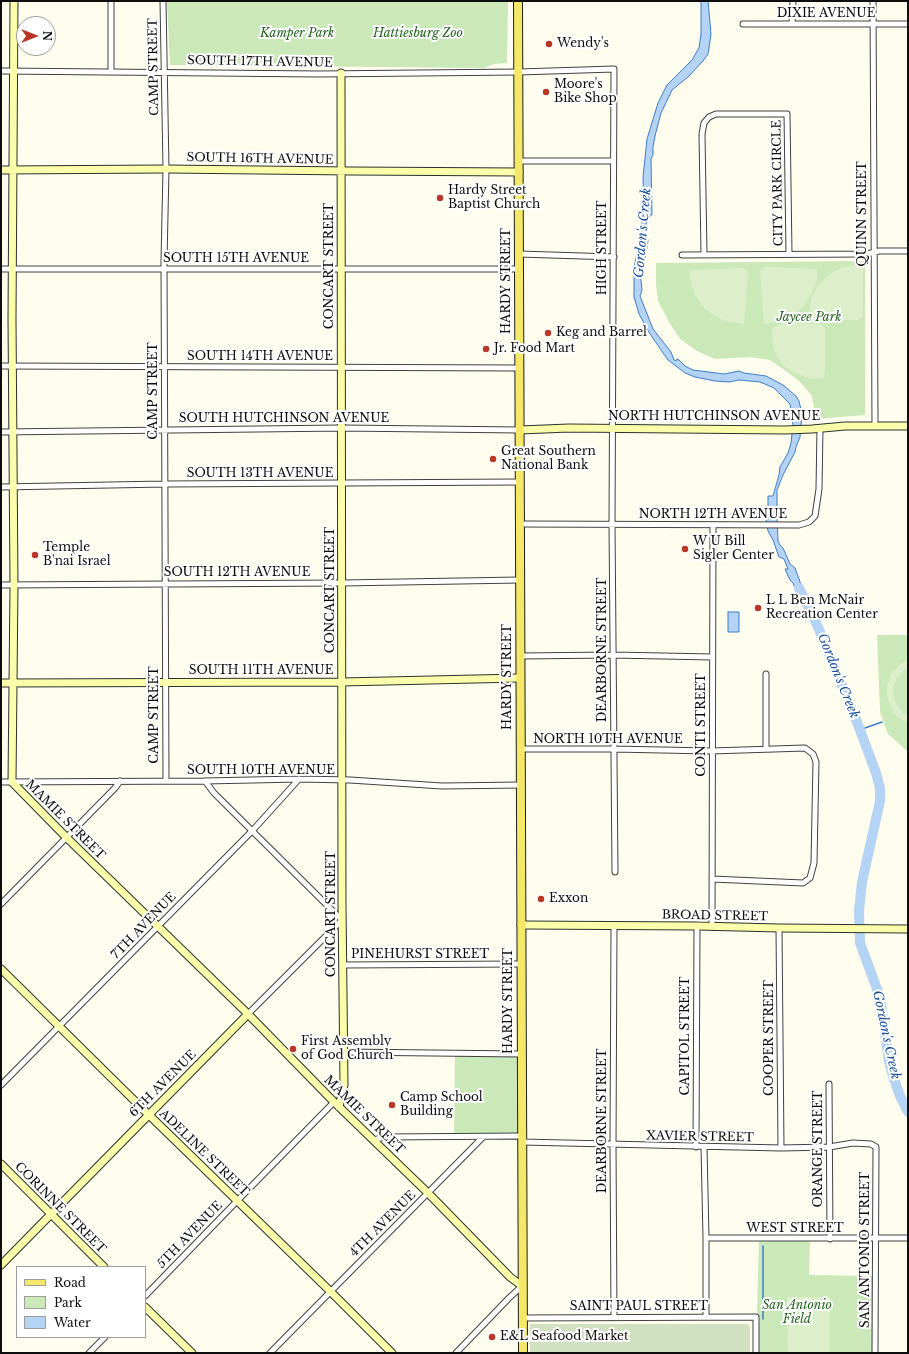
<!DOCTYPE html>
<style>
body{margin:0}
#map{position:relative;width:909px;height:1354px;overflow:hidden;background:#fffeee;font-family:"Libre Baskerville",serif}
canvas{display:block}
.frame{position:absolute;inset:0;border:2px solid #0d0d0d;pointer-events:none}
.legend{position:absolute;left:16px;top:1266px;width:130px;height:72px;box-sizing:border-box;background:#fff;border:1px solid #9e9e9e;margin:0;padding:5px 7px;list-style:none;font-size:12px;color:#0d0d0d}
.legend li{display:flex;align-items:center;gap:8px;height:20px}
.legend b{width:20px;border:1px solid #9e9e9e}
.north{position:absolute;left:16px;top:16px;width:40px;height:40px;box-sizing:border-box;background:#fff;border:1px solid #9e9e9e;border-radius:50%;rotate:90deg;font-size:11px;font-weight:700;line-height:16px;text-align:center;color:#0d0d0d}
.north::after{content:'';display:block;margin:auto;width:14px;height:18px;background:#ba3728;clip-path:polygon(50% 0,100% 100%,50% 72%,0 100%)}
</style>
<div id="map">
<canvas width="909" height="1354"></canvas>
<div class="frame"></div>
<ul class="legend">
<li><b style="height:5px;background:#f5e767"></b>Road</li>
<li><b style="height:11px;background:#cae8b8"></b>Park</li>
<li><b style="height:11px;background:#b4d3f5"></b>Water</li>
</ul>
<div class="north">N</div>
</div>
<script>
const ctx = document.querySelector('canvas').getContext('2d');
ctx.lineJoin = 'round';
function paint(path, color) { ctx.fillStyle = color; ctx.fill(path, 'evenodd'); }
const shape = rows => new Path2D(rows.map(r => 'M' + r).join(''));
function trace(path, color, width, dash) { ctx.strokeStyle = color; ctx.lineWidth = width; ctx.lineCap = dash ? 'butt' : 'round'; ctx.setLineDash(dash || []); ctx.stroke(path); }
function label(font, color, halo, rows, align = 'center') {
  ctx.font = font + ' "Libre Baskerville",serif'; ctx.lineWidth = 4; ctx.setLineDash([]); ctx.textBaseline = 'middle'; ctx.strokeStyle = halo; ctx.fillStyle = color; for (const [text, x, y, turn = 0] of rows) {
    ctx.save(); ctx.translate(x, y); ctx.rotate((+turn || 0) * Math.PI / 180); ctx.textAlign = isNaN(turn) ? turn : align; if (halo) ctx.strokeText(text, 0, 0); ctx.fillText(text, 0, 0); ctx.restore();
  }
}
const green = shape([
 [167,1,508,1,507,63,494,64,484,68,170,65],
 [865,261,865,415,816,419,812,396,800,382,790,374,770,360,750,357,715,359,697,351,680,339,669,322,658,301,656,283,656,263],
 [877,635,908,635,908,752,888,734,880,712],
 [455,1053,522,1054,522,1136,454,1137],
 [759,1239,810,1239,809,1275,875,1276,875,1353,756,1353]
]);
const cemetery = shape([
 [530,1324,748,1324,750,1327,750,1353,530,1353]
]);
const pitch = shape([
 [863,264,863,316,859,320,809,320,810,304,813,294,820,284,830,274,843,267],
 [765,267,817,269,817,280,811,294,803,307,790,317,777,322,764,324,760,272],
 [744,268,748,272,744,324,724,321,713,315,703,307,695,295,690,280,689,270],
 [784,323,822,324,825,329,825,370,824,378,812,379,793,372,785,367,776,355,773,345,772,328],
 [908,659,908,668,903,671,898,676,893,688,894,696,896,703,900,710,908,716,908,724,894,714,887,697,887,686,891,674,899,665],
 [787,1297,830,1297,830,1353,788,1353]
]);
const water = shape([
 [701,1,708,1,711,34,709,48,708,54,703,61,688,77,672,90,661,113,655,136,653,147,653,155,651,159,652,214,647,221,646,225,646,232,648,241,645,259,641,264,640,271,642,290,640,296,653,329,671,352,674,360,676,361,677,359,679,360,685,366,693,370,724,374,739,371,744,373,766,376,783,385,796,396,799,401,802,414,800,437,796,447,795,452,783,475,777,490,777,517,778,541,780,545,783,548,790,564,795,568,804,593,804,599,799,598,793,583,790,580,785,569,788,569,784,559,779,557,773,540,768,531,766,520,768,507,768,496,773,496,779,475,780,467,788,453,791,443,793,425,790,404,774,388,760,382,739,380,729,382,715,381,695,377,685,373,668,360,650,334,639,314,634,297,634,269,644,210,643,177,647,139,658,103,667,85,692,60,699,48,701,34,701,1],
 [728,612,739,612,739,632,728,632,728,612]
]);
const stream = shape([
 [861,732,865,728,882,722],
 [763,1246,763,1319]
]);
const river = shape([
 [799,588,818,627,857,722,876,773,880,788,880,801,862,882,859,911,860,943,880,997,889,1062,893,1076,900,1096,908,1112]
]);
const street = shape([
 [111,1,111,71],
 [163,1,166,169,164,261,166,781],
 [873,1,875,426],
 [743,24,908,24],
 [792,24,793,1],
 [1,71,319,74,519,72,614,69,612,525,615,872],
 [519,161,613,161],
 [519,254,614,257],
 [704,254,702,134,704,123,709,117,716,114,787,114,789,254],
 [682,255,867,254,879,251,908,251],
 [1,269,519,269],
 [1,366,519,368],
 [1,432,342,428,520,430],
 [1,487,165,484,520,482],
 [520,524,799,525,809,522,815,516,819,489,820,428],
 [1,585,342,583,520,580],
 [520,656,613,655,712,657],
 [521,749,613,749,711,751,805,748,813,754,816,762,814,863,810,878,803,883,712,879],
 [766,749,766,674],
 [205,781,214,793,342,920,248,1014],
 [1,782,205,781,299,779,350,780,442,786,521,785],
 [1,904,115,788,120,781],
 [614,925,613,1145,614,1317],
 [712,927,713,525],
 [779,928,781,1148],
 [343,965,521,964],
 [344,1052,522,1054],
 [829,1084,830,1239],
 [1,1085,253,830,299,779],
 [374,1140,384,1137,522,1136],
 [522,1142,781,1148,829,1147,853,1143,871,1144,876,1147,875,1353],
 [696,1147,697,926],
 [704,1147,706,1238,706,1317],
 [706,1238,908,1238],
 [145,1296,237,1201,334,1102],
 [522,1318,756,1317,756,1353],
 [89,1353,105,1337],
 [270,1353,483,1137],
 [456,1353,509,1298,522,1286]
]);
const secondary = shape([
 [14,1,12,319,14,585,12,782,66,837,248,1014,334,1102,428,1193,510,1277,522,1286],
 [1,170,166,169,351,171,519,172],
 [520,430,569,428,785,430,812,429,845,426,908,426],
 [1,683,342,682,520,678],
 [521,925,697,926,779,928,908,929],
 [1,969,148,1114,330,1291,392,1353],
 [339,1107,344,1085,342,904,341,73],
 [1,1164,104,1267],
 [1,1265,248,1014],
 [145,1307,192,1353]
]);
const primary = shape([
 [518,1,523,1353]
]);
const markers = [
 [549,44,4,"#ba3728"],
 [546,92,4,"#ba3728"],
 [440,198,4,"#ba3728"],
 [548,333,4,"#ba3728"],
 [486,349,4,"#ba3728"],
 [493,459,4,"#ba3728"],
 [685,549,4,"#ba3728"],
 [35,555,4,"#ba3728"],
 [758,608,4,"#ba3728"],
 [541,899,4,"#ba3728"],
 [293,1049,4,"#ba3728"],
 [392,1105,4,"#ba3728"],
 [492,1337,4,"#ba3728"]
];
const streetNames = [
 ["DIXIE AVENUE",826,14],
 ["SOUTH 17TH AVENUE",260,62,1],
 ["CAMP STREET",154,67,-91],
 ["SOUTH 16TH AVENUE",260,159,1],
 ["CITY PARK CIRCLE",778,183,-91],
 ["QUINN STREET",863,214,-90],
 ["HIGH STREET",603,248,-90],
 ["SOUTH 15TH AVENUE",236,259],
 ["CONCART STREET",330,266,-90],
 ["HARDY STREET",507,281,-90],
 ["SOUTH 14TH AVENUE",260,357],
 ["CAMP STREET",154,391,-90],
 ["NORTH HUTCHINSON AVENUE",714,417],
 ["SOUTH HUTCHINSON AVENUE",284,419],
 ["SOUTH 13TH AVENUE",260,474],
 ["NORTH 12TH AVENUE",713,515],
 ["SOUTH 12TH AVENUE",237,573],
 ["CONCART STREET",331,590,-90],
 ["DEARBORNE STREET",603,650,-90],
 ["SOUTH 11TH AVENUE",261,671],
 ["HARDY STREET",508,677,-90],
 ["CAMP STREET",155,715,-90],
 ["CONTI STREET",702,725,-90],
 ["NORTH 10TH AVENUE",608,740],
 ["SOUTH 10TH AVENUE",261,771],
 ["MAMIE STREET",65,820,45],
 ["CONCART STREET",332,914,-90],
 ["BROAD STREET",715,916,1],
 ["7TH AVENUE",144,926,-46],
 ["PINEHURST STREET",420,955],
 ["HARDY STREET",509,1001,-90],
 ["CAPITOL STREET",686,1036,-90],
 ["COOPER STREET",770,1038,-90],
 ["6TH AVENUE",163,1084,-45],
 ["MAMIE STREET",364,1115,44],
 ["DEARBORNE STREET",603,1121,-90],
 ["XAVIER STREET",700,1137,1],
 ["ORANGE STREET",819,1149,-90],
 ["ADELINE STREET",204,1153,44],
 ["CORINNE STREET",60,1208,45],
 ["4TH AVENUE",383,1224,-45],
 ["WEST STREET",795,1229],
 ["5TH AVENUE",190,1235,-46],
 ["SAN ANTONIO STREET",866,1250,-90],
 ["SAINT PAUL STREET",639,1307]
];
const parkNames = [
 ["Kamper Park",297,34],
 ["Hattiesburg Zoo",418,34],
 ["Jaycee Park",809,318],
 ["San Antonio",797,1306],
 ["Field",797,1320]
];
const poiNames = [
 ["Wendy's",557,44],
 ["Moore's",554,85],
 ["Bike Shop",554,99],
 ["Hardy Street",448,191],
 ["Baptist Church",448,205],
 ["Keg and Barrel",556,333],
 ["Jr. Food Mart",494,349],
 ["Great Southern",501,452],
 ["National Bank",501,466],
 ["W U Bill",693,542],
 ["Sigler Center",693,556],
 ["Temple",43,548],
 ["B'nai Israel",43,562],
 ["L L Ben McNair",766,601],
 ["Recreation Center",766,615],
 ["Exxon",549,899],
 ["First Assembly",301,1042],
 ["of God Church",301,1056],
 ["Camp School",400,1098],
 ["Building",400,1112],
 ["E&L Seafood Market",500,1337]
];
const waterNames = [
 ["Gordon's Creek",643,233,-85],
 ["Gordon's Creek",838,676,68],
 ["Gordon's Creek",886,1035,78]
];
paint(green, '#cae8b8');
paint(cemetery, '#d1e0c0');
paint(pitch, '#ddefca');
paint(water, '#b4d3f5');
trace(water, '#3c7dca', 1);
trace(stream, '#3c7dca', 1.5);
trace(river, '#b4d3f5', 10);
trace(street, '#404040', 7);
trace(secondary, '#2f2f2f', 9);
trace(primary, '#1e1e1e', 10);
trace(street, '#fff', 5);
trace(secondary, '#fafdaa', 7);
trace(primary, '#f5e767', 8);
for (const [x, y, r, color] of markers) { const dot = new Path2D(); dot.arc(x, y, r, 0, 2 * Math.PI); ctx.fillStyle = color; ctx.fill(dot); trace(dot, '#fff', 1.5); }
label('12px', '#0d0d0d', '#fff', streetNames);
label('italic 12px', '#23631f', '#fff', parkNames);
label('12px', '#0d0d0d', '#fff', poiNames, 'left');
label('italic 13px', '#19509c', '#fff', waterNames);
</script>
